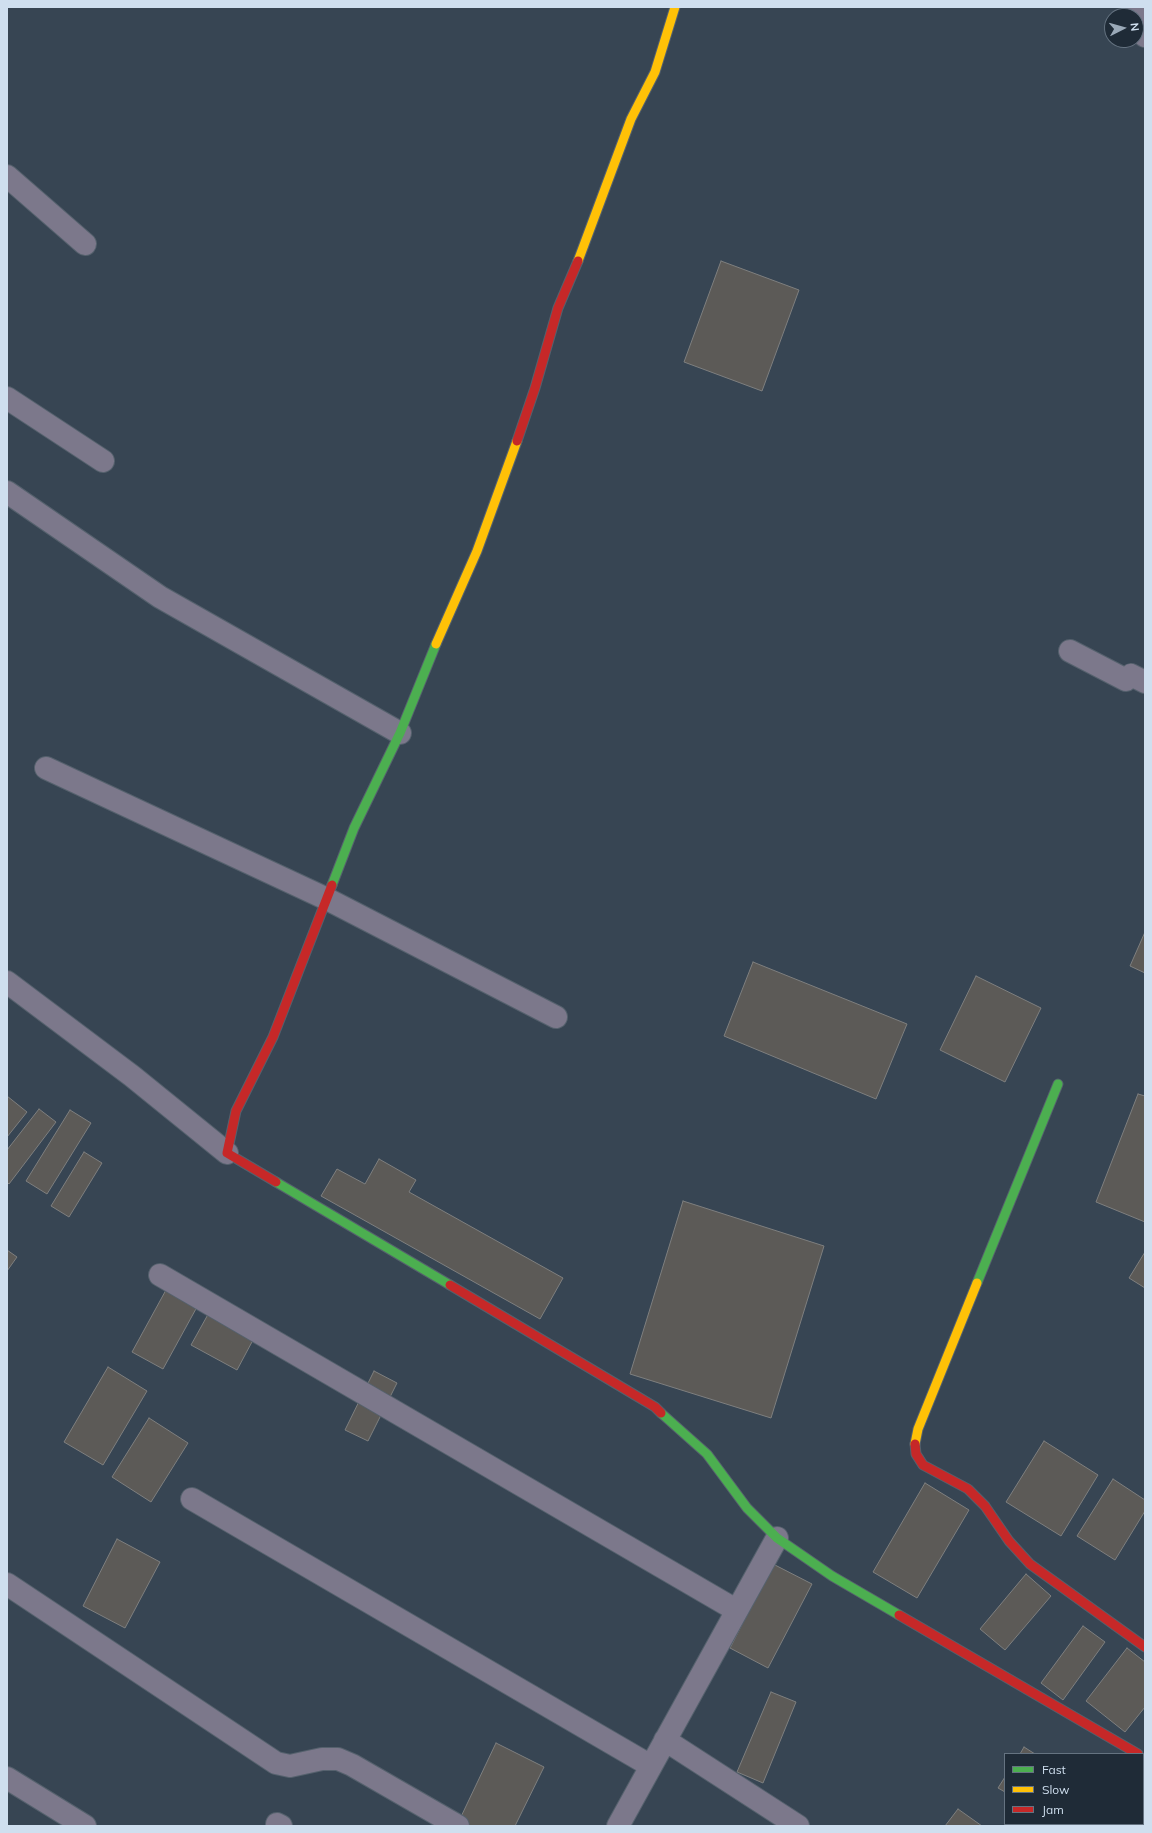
<!DOCTYPE html>
<style>
body{margin:0}
#map{position:relative;width:1152px;height:1833px;overflow:hidden;background:#374553;font-family:Mulish,sans-serif}
canvas{display:block}
.frame{position:absolute;inset:0;border:8px solid #cfdfef;pointer-events:none}
.legend{position:absolute;left:1004px;top:1753px;width:140px;height:72px;box-sizing:border-box;background:#1f2b37;border:1px solid #657381;margin:0;padding:5px 7px;list-style:none;font-size:12px;color:#cfdfef}
.legend li{display:flex;align-items:center;gap:8px;height:20px}
.legend b{width:20px;border:1px solid #657381}
.north{position:absolute;left:1104px;top:8px;width:40px;height:40px;box-sizing:border-box;background:#1f2b37;border:1px solid #657381;border-radius:50%;rotate:84deg;font-size:11px;font-weight:700;line-height:16px;text-align:center;color:#cfdfef}
.north::after{content:'';display:block;margin:auto;width:14px;height:18px;background:#9aa9b8;clip-path:polygon(50% 0,100% 100%,50% 72%,0 100%)}
</style>
<div id="map">
<canvas width="1152" height="1833"></canvas>
<div class="frame"></div>
<ul class="legend">
<li><b style="height:5px;background:#4caf50"></b>Fast</li>
<li><b style="height:5px;background:#ffc107"></b>Slow</li>
<li><b style="height:5px;background:#c62828"></b>Jam</li>
</ul>
<div class="north">N</div>
</div>
<script>
const ctx = document.querySelector('canvas').getContext('2d');
ctx.lineJoin = 'round';
function paint(path, color) { ctx.fillStyle = color; ctx.fill(path, 'evenodd'); }
const shape = rows => new Path2D(rows.map(r => 'M' + r).join(''));
function trace(path, color, width, dash) { ctx.strokeStyle = color; ctx.lineWidth = width; ctx.lineCap = dash ? 'butt' : 'round'; ctx.setLineDash(dash || []); ctx.stroke(path); }
const building = shape([
 [721,261,799,290,762,391,684,362,721,261],
 [1145,932,1145,973,1130,966,1145,932],
 [753,962,907,1024,876,1099,724,1036,753,962],
 [976,976,1041,1008,1005,1082,940,1050,976,976],
 [1138,1094,1145,1096,1145,1222,1096,1202,1138,1094],
 [7,1096,27,1112,7,1137,7,1096],
 [39,1109,56,1122,9,1184,7,1182,7,1150,39,1109],
 [70,1110,91,1123,47,1194,26,1181,70,1110],
 [84,1152,102,1163,69,1217,51,1206,84,1152],
 [379,1159,416,1180,409,1192,563,1278,540,1319,321,1196,337,1169,365,1184,379,1159],
 [683,1201,824,1246,771,1418,630,1374,683,1201],
 [7,1250,17,1257,7,1271,7,1250],
 [1145,1252,1145,1288,1129,1278,1145,1252],
 [172,1279,203,1296,163,1369,132,1352,172,1279],
 [216,1300,261,1325,237,1370,191,1345,216,1300],
 [108,1367,147,1391,103,1465,64,1442,108,1367],
 [374,1371,397,1383,368,1441,345,1430,374,1371],
 [149,1418,188,1443,151,1502,112,1477,149,1418],
 [1044,1441,1098,1475,1061,1536,1006,1502,1044,1441],
 [1113,1479,1145,1500,1145,1511,1115,1560,1077,1536,1113,1479],
 [925,1483,969,1510,917,1598,873,1572,925,1483],
 [117,1539,160,1562,125,1628,83,1606,117,1539],
 [773,1564,812,1584,768,1668,730,1648,773,1564],
 [1026,1574,1051,1596,1005,1650,980,1629,1026,1574],
 [1083,1626,1105,1642,1063,1700,1041,1683,1083,1626],
 [1127,1648,1145,1662,1145,1707,1125,1732,1086,1701,1127,1648],
 [771,1692,796,1702,763,1783,737,1772,771,1692],
 [496,1743,544,1767,515,1826,465,1826,458,1823,496,1743],
 [1024,1747,1035,1754,1020,1754,1024,1747],
 [1145,1776,1145,1811,1143,1810,1143,1779,1145,1776],
 [1005,1777,1005,1792,998,1788,1005,1777],
 [958,1809,982,1826,945,1826,958,1809],
 [1054,1824,1072,1824,1071,1826,1057,1826,1054,1824]
]);
const street = shape([
 [1133,7,1145,36],
 [7,176,85,244],
 [7,398,103,461],
 [7,492,160,597,400,733],
 [1070,651,1126,680,1131,675,1145,682],
 [46,768,327,899,556,1017],
 [7,982,132,1076,227,1153],
 [160,1275,736,1610],
 [192,1499,651,1766],
 [7,1584,276,1763,290,1766,322,1759,338,1759,352,1765,458,1826],
 [665,1740,798,1826],
 [7,1778,85,1826],
 [277,1824,281,1826],
 [618,1826,777,1538],
 [1088,1826,1089,1824]
]);
const fast = shape([
 [332,885,354,828,400,733,436,644],
 [276,1182,450,1285],
 [977,1283,1058,1084],
 [661,1413,707,1454,747,1508,777,1538,832,1576,899,1615]
]);
const slow = shape([
 [578,261,631,119,655,72,675,7],
 [436,644,477,551,517,441],
 [915,1444,918,1429,977,1283]
]);
const jam = shape([
 [517,441,535,388,558,308,578,261],
 [276,1182,227,1153,236,1111,273,1037,332,885],
 [450,1285,655,1407,661,1413],
 [915,1444,916,1454,923,1465,968,1489,985,1506,1009,1541,1030,1564,1145,1647],
 [899,1615,1138,1754]
]);
paint(building, '#5c5a57');
trace(building, '#7e7f7f', 1);
trace(street, '#55616d', 24);
trace(fast, '#55616d', 11);
trace(slow, '#55616d', 11);
trace(jam, '#55616d', 11);
trace(street, '#7c788b', 22);
trace(fast, '#4caf50', 9);
trace(slow, '#ffc107', 9);
trace(jam, '#c62828', 9);
</script>
